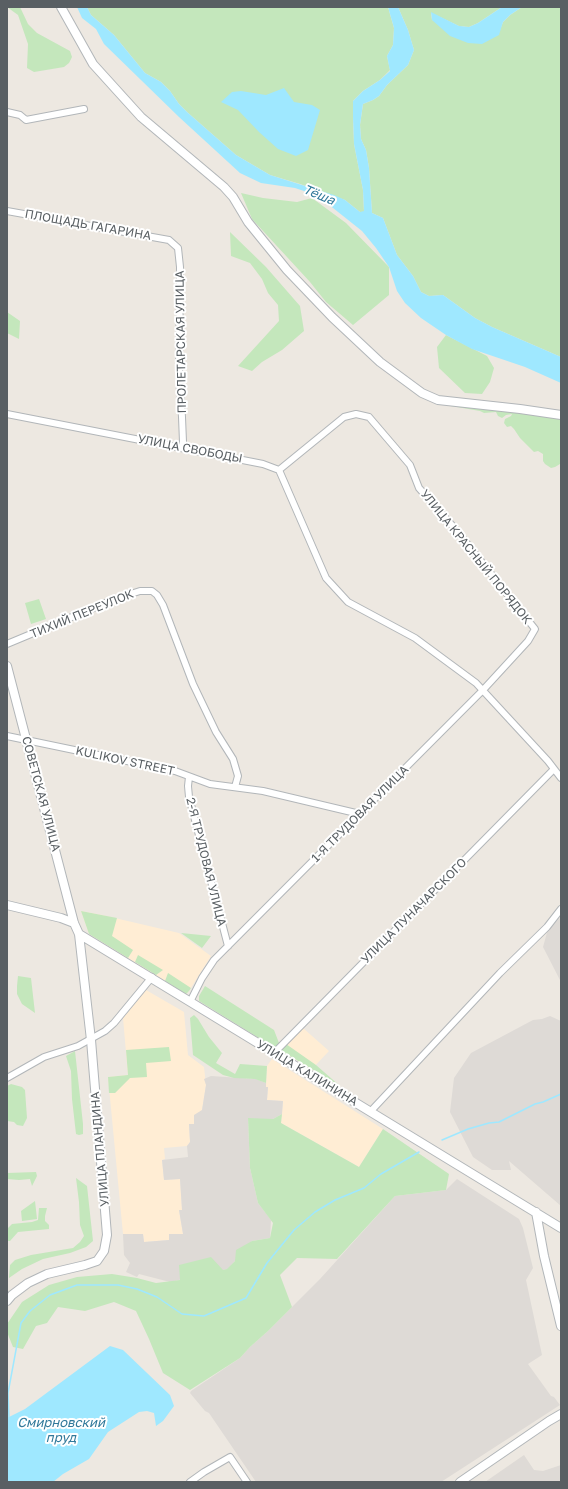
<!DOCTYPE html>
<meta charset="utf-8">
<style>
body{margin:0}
#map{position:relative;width:568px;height:1489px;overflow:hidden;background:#ede8e1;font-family:"Golos Text",sans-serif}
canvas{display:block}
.frame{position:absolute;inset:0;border:8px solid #595f63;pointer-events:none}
</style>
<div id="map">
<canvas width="568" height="1489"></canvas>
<div class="frame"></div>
</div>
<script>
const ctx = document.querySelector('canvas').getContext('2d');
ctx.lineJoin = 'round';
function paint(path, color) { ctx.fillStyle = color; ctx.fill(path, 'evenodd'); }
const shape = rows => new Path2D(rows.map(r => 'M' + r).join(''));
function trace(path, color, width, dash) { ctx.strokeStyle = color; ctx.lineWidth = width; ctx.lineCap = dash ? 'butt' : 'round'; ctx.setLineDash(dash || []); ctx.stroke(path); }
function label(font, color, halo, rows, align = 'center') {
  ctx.font = font + ' "Golos Text",sans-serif'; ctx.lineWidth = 4; ctx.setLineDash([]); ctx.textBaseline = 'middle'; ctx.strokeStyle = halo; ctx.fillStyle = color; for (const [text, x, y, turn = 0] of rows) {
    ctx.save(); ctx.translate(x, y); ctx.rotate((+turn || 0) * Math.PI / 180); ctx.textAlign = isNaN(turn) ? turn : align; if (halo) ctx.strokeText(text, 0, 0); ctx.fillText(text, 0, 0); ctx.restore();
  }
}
const commercial = shape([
 [81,911,102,915,179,933,211,956,189,991,186,994,89,934],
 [146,990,184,1012,188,1055,204,1067,206,1085,202,1110,194,1124,189,1124,190,1142,187,1146,164,1148,165,1159,162,1160,164,1180,180,1179,182,1210,179,1211,183,1234,169,1234,169,1240,144,1242,143,1234,123,1234,108,1077,128,1075,123,1018],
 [303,1028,329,1051,312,1069,280,1050],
 [272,1059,383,1129,359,1167,281,1123,283,1101,267,1100,268,1088,266,1087,267,1066]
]);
const industrial = shape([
 [561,917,561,982,543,947,548,929],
 [550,1016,561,1021,561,1206,509,1161,511,1170,492,1170,473,1157,450,1112,454,1078,471,1053,533,1020,542,1019],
 [211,1076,256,1079,266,1083,266,1087,268,1087,267,1100,283,1101,282,1114,273,1119,248,1119,250,1168,258,1203,271,1220,270,1238,252,1241,228,1269,170,1282,139,1274,137,1277,126,1272,130,1263,124,1255,123,1234,143,1234,144,1242,169,1240,169,1234,183,1234,179,1210,182,1210,180,1179,164,1180,162,1160,188,1157,187,1146,190,1142,189,1124,194,1124,194,1115,202,1110,206,1085,204,1079],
 [457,1179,519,1219,523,1228,533,1268,526,1280,542,1355,528,1364,551,1396,554,1397,560,1405,441,1482,256,1482,209,1413,205,1411,190,1393,191,1391,240,1358,250,1347,268,1331,320,1279,395,1196,446,1190],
 [524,1455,534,1470,543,1471,561,1465,561,1482,485,1482]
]);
const green = shape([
 [7,7,20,7,28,24,37,33,70,51,72,57,69,63,64,67,34,72,27,68,28,44,18,15],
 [87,7,388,7,394,28,393,45,387,56,390,70,380,80,363,91,353,101,353,117,354,144,363,190,364,212,360,212,345,200,300,184,270,175,236,155,187,112,179,104,170,91,161,82,145,73,114,35,91,15],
 [398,7,502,7,478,23,469,27,459,26,431,13,432,20,498,35,503,22,510,15,522,7,561,7,561,357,492,327,475,318,443,295,429,296,421,292,413,276,397,255,383,218,372,213,369,168,366,150,361,139,360,125,363,104,373,100,379,96,387,85,408,65,414,50,408,30],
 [241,193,263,198,297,202,312,198,346,223,389,267,389,295,353,325,326,302,310,282,252,219],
 [230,232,266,267,300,306,304,331,282,350,262,362,252,371,238,366,279,321,278,305,268,293,262,279,250,263,231,256],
 [7,312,20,321,19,339,7,333],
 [446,335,487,356,494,368,490,382,482,394,465,393,439,368,437,347],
 [450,404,561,417,561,458,560,464,555,467,551,468,545,464,543,461,543,454,538,451,534,452,520,438,514,429,511,426,507,427,504,423,505,419,511,416,512,414,506,415,502,418,498,416,496,412,484,413,480,411,451,406,450,406],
 [39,599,46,619,31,624,25,603],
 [81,911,117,918,112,936,133,950,128,958,89,934],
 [181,933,211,936,202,948],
 [138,955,163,970,156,975,135,962],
 [168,973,191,988,189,991,186,994,165,981],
 [18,976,31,978,35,1013,22,1004,17,994,17,986],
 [205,986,274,1030,279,1043,275,1048,199,1001,199,996],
 [194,1015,198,1019,209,1037,222,1053,216,1063,235,1074,240,1064,267,1066,266,1083,255,1079,234,1078,223,1075,193,1055,190,1018],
 [286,1044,316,1065,340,1086,280,1050],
 [169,1047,171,1061,146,1063,147,1077,130,1078,115,1093,109,1093,108,1077,128,1075,126,1050],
 [75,1051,83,1124,83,1134,79,1135,76,1134,72,1099,71,1071,66,1056],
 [11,1084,22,1087,25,1090,27,1118,23,1126,17,1125,14,1122,7,1121,7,1086],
 [282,1114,281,1123,359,1167,383,1129,449,1174,446,1190,395,1196,337,1259,297,1258,280,1275,292,1307,268,1331,250,1347,240,1358,190,1390,163,1373,149,1339,136,1311,114,1302,85,1311,58,1307,47,1323,36,1326,23,1349,13,1347,7,1332,7,1324,22,1302,49,1285,77,1277,112,1274,137,1278,156,1283,180,1280,179,1265,211,1257,223,1270,227,1269,235,1261,236,1250,252,1241,270,1238,273,1223,258,1203,250,1168,248,1118,273,1119],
 [36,1172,37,1176,32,1186,30,1179,19,1180,7,1179,7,1173],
 [76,1178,87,1186,93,1241,86,1247,70,1253,43,1259,22,1269,9,1278,10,1265,15,1260,31,1255,73,1248,80,1242,84,1236,80,1225,79,1202],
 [35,1201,37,1219,22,1221,21,1211],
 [39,1208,47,1208,45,1216,45,1221,49,1225,49,1229,18,1232,10,1241,7,1241,7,1229,12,1224,32,1222,38,1220]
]);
const water = shape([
 [77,7,87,7,91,15,114,35,145,73,161,82,170,91,179,104,187,112,236,155,270,175,334,195,345,200,360,212,364,211,363,190,354,144,353,117,353,101,363,91,380,80,390,71,387,56,393,45,394,28,388,7,398,7,408,30,414,50,408,65,387,85,379,96,373,100,363,104,360,125,361,139,366,150,369,168,372,213,383,218,397,255,413,276,421,292,429,296,443,295,475,318,492,327,561,357,561,383,525,367,472,349,446,335,421,318,405,303,397,291,389,267,376,248,362,231,328,204,310,193,295,188,261,183,240,173,179,117,104,44,96,29,82,18],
 [502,7,522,7,510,15,503,22,499,35,482,44,468,43,450,36,432,20,431,12,459,26,469,27,478,23],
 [284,88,294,102,312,105,320,110,308,150,296,156,278,149,259,132,238,110,221,102,232,92,241,91,266,95],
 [110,1346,123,1350,170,1395,174,1406,163,1421,156,1426,154,1413,147,1411,139,1412,108,1432,89,1459,63,1474,53,1482,7,1482,7,1418,25,1409]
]);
const stream = shape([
 [442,1140,468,1129,489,1123,499,1122,535,1104,543,1102,561,1094],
 [9,1418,8,1393,21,1323,30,1311,50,1295,77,1285,118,1285,137,1289,157,1297,182,1314,204,1316,246,1298,267,1263,294,1230,315,1212,335,1200,364,1188,381,1174,419,1152]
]);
const minor = shape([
 [7,112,20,115,26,120,84,109],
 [7,211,169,240,178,248,180,267,179,378,182,417,183,442,182,447],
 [7,414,263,464,279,470],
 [279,470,326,578,348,602,415,638,476,683,548,761,561,778],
 [7,644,115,599,140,591,152,591,157,595,163,605,193,684,216,732,233,759,238,776,235,787],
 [7,736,175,771,210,784,263,791,360,814],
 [189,777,188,786,189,797,228,946],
 [190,1002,202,978,214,960,483,690,528,641,535,629,457,531,419,488,410,465,369,417,356,414,344,417,279,470],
 [274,1053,554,769],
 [7,1078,44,1057,78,1046,105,1031,114,1023,152,977],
 [370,1112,500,973,547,927,561,909],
 [190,1482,204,1472,230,1457,247,1482]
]);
const tertiary = shape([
 [61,7,93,64,141,117,224,187,233,197,248,222,287,270,332,317,380,362,422,393,438,400,520,409,561,415],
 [7,666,74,923,79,934,91,1040,107,1235,104,1251,97,1261,85,1265,47,1274,28,1283,12,1295,7,1301],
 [7,905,61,918,74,923],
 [79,934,561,1228],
 [536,1212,544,1256,561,1326],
 [460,1482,549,1421,561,1414]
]);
const streetNames = [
 ["ПЛОЩАДЬ ГАГАРИНА",88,225,10],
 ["ПРОЛЕТАРСКАЯ УЛИЦА",181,342,-91],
 ["УЛИЦА СВОБОДЫ",190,449,11],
 ["УЛИЦА КРАСНЫЙ ПОРЯДОК",476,557,51],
 ["ТИХИЙ ПЕРЕУЛОК",82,614,-22],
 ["KULIKOV STREET",125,761,12],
 ["СОВЕТСКАЯ УЛИЦА",41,794,75],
 ["1-Я ТРУДОВАЯ УЛИЦА",360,814,-45],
 ["2-Я ТРУДОВАЯ УЛИЦА",206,862,76],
 ["УЛИЦА ЛУНАЧАРСКОГО",414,911,-45],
 ["УЛИЦА КАЛИНИНА",307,1073,31],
 ["УЛИЦА ПЛАНДИНА",100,1149,-95]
];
const waterNames = [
 ["Тёша",319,195,23],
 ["Смирновский",61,1423],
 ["пруд",61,1438]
];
paint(commercial, '#ffedd4');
paint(industrial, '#dedad6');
paint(green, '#c4e7bc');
paint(water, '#9fe8ff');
trace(stream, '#9fe8ff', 1.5);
trace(minor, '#b2b6b9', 8);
trace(tertiary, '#b2b6b9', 10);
trace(minor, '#fff', 6);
trace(tertiary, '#fff', 8);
label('12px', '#595f63', '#fff', streetNames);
label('italic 13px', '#31799a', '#fff', waterNames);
</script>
